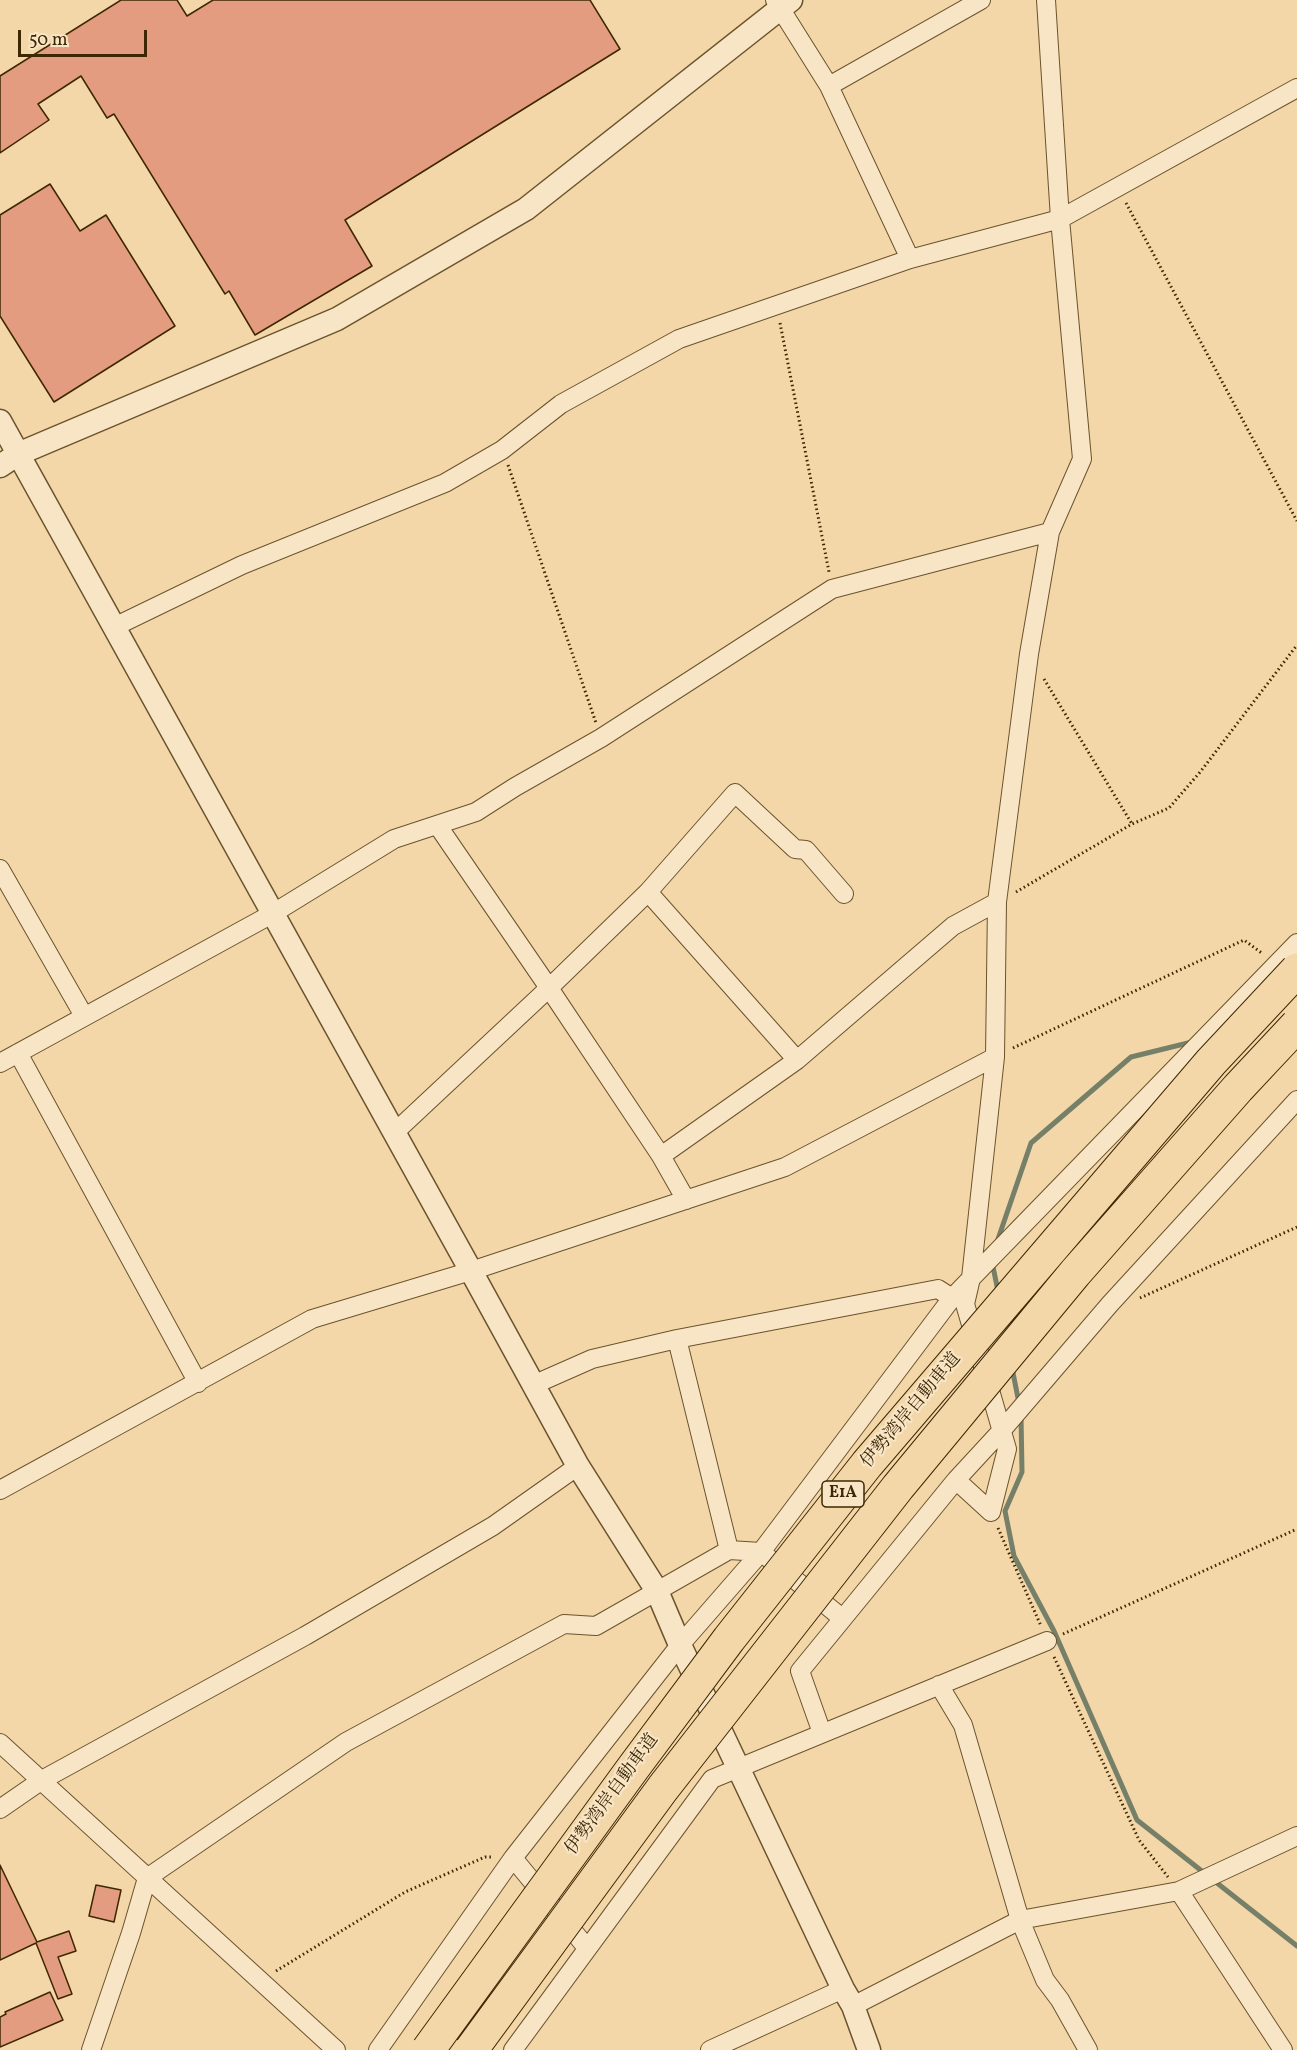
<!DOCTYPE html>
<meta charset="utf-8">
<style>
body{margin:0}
#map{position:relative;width:1297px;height:2050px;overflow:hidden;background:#f3d7a8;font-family:Vollkorn,serif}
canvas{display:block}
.scale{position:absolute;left:18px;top:30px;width:129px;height:27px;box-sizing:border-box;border:3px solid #3e2703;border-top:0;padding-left:8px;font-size:18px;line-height:21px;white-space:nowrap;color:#3e2703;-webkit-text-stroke:4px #f7e5c6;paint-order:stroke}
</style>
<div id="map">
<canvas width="1297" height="2050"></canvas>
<div class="scale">50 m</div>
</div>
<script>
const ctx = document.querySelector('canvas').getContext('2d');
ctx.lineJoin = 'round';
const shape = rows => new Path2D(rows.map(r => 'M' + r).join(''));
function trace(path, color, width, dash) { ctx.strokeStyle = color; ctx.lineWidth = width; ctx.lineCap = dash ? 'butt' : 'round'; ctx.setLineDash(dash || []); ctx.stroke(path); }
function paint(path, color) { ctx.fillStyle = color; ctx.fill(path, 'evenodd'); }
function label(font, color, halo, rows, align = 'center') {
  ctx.font = font + ' Vollkorn,"Noto Serif JP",serif'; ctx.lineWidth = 4.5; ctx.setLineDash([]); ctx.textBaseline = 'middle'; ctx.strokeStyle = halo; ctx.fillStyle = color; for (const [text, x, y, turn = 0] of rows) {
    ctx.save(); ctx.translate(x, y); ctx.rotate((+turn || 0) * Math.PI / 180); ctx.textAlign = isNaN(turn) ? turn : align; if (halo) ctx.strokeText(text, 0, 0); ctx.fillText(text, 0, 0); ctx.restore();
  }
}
const stream = shape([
 [997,1242,1031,1143,1131,1057,1192,1042],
 [992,1262,998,1291],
 [1012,1368,1019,1403],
 [1021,1416,1022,1472,1005,1511,1014,1556,1054,1631,1137,1820,1297,1946]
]);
const building = shape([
 [121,0,177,0,187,16,213,0,590,0,620,49,345,220,372,266,255,335,229,291,225,294,114,114,107,118,81,76,38,104,49,120,0,153,0,76,121,0],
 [50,184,80,231,106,215,175,326,54,402,0,316,0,215,50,184],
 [0,1865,37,1942,69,1931,76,1951,58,1957,72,1994,58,1999,36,1943,0,1960,0,1865],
 [96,1885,121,1890,114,1922,89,1916,96,1885],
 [50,1992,63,2020,0,2047,0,2017,6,2014,5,2012,50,1992]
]);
const path = shape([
 [1126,203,1297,521],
 [780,323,829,572],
 [508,465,596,723],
 [1044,679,1132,824],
 [1016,892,1132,824,1169,808,1201,771,1297,645],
 [1013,1048,1244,940,1263,954],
 [1140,1298,1297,1227],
 [998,1528,1041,1626],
 [1063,1634,1297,1529],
 [1054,1657,1139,1840,1168,1877],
 [276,1971,405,1892,485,1857,492,1857]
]);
const minor = shape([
 [775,0,829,86,910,259],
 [829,86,981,0],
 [114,627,242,565,445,483,502,450,561,404,679,339,910,259,1060,219,1297,88],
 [438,826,549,988,661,1156,686,1200],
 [0,869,84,1016],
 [648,892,797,1060],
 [18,1053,198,1383],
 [0,1063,272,914,394,839,476,812,515,787,601,738,832,589,1050,532],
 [394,1133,549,988,648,892,735,793,795,849,806,850,844,894],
 [661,1156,797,1060,953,926,997,902],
 [677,1339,729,1550],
 [533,1385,592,1359,677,1339,938,1289,952,1298],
 [956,1480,991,1512,1007,1449,965,1304,971,1278,995,1057,997,902,1029,654,1050,532,1082,459,1060,219,1046,0],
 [0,1490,312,1319,471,1271,785,1167,995,1057],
 [939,1685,963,1725,1020,1920,1045,1980,1060,2000,1088,2050],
 [822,1733,800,1671,956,1480,1003,1429,1110,1304,1297,1100],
 [0,1743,336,2050],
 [0,1809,42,1780,305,1636,493,1526,578,1466],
 [513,1858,587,1948],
 [1179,1891,1283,2050],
 [853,2006,1020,1920,1179,1891,1297,1836],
 [91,2050,131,1933,147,1878,346,1742,564,1624,596,1626,729,1550,761,1552,842,1618],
 [378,2050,513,1858,680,1645,761,1552,952,1298,1297,943],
 [513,2050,712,1779,1047,1641],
 [710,2050,843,1989]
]);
const tertiary = shape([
 [0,421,471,1271,578,1466,657,1591,680,1645,843,1989,853,2006,869,2050],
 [0,466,18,454,337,319,526,209,791,0]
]);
const motorwayBridge = shape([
 [428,2050,633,1768,729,1639,867,1464,1211,1062,1297,970],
 [471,2050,663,1788,898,1487,1075,1273,1238,1088,1297,1025]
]);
const shields = [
 [843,1494,42]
];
const shieldNames = [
 ["E1A",843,1494]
];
const streetNames = [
 ["伊勢湾岸自動車道",912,1411,-50],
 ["伊勢湾岸自動車道",613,1795,-54]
];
trace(stream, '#767f68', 5);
paint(building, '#e39c7f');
trace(building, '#3e2703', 1.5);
trace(minor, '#6b532c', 20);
trace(tertiary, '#6b532c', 25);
trace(path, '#3e2703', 3, [1.5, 3]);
trace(minor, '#f7e5c6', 18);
trace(tertiary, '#f7e5c6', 22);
trace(motorwayBridge, '#3e2703', 35, []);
trace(motorwayBridge, '#f3d7a8', 33);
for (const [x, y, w] of shields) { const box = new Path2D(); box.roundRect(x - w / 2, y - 13, w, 26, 4.5); ctx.fillStyle = '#f7e5c6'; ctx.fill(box); trace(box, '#3e2703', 1.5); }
label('bold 16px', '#3e2703', null, shieldNames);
label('18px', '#3e2703', '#f7e5c6', streetNames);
</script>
